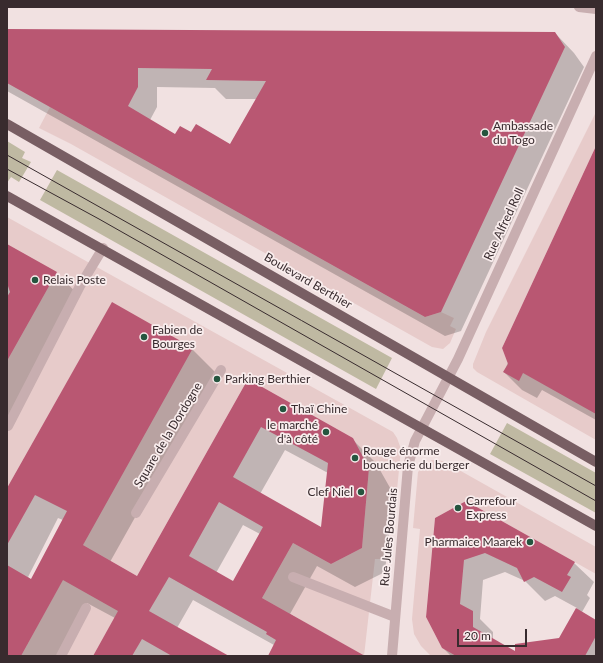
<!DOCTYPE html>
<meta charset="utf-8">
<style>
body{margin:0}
#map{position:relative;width:603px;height:663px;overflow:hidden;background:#f1e1e1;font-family:Lato,sans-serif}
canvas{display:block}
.frame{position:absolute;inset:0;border:8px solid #382b2e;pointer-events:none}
.scale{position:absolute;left:457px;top:629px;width:70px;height:18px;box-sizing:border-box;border:2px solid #382b2e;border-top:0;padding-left:5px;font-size:12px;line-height:14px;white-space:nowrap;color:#382b2e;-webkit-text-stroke:3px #f9eded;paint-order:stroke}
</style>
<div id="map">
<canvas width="603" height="663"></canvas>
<div class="frame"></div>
<div class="scale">20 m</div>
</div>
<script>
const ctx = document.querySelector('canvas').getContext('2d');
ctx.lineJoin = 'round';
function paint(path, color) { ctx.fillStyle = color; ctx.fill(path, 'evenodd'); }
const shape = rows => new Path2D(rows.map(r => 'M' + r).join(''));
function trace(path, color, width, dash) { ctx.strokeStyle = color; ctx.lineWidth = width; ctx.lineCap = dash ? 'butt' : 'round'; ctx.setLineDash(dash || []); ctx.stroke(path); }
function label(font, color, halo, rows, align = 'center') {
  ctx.font = font + ' Lato,sans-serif'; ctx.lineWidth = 3.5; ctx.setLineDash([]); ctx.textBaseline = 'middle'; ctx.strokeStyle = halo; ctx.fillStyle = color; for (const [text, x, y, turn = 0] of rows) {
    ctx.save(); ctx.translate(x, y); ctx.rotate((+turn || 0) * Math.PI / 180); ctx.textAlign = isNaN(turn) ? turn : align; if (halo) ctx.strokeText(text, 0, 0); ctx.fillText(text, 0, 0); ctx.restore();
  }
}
const green = shape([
 [7,141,25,152,22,158,31,162,19,182,11,177,7,183],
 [57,170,392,358,376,389,40,200],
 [507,423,596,473,596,513,490,454]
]);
const plaza = shape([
 [50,107,425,317,441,312,454,318,450,326,456,329,450,343,443,349,432,347,71,144,39,128],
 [596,112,596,146,502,348,508,364,596,413,596,440,477,372,473,368,473,364,486,332],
 [7,217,305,383,393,432,397,438,401,449,397,490,390,489,383,559,375,559,364,656,351,656,352,649,262,598,293,543,331,564,362,548,369,468,353,438,248,379,137,576,83,545,112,303,7,488,7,361,49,286,7,244],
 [432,460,443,461,596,547,596,574,466,501,435,518,426,617,442,648,456,656,431,656,421,646,414,634,412,619,420,529,413,528,418,472,426,463],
 [66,574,122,605,93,656,21,656]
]);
const shadow = shape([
 [7,30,555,33,574,53,584,67,461,331,445,336,7,91],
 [157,87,215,88,226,99,257,99,231,145,192,133,176,135,150,120,157,107],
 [596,148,596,420,542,390,537,398,522,390,504,372],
 [7,245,56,273,80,296,7,426],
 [192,349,216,373,110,562,138,578,248,380,352,439,376,463,393,493,385,572,355,587,317,566,290,614,358,656,268,656,274,645,193,600,177,628,227,656,94,656,115,618,87,603,57,656,7,656,7,490],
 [285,450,328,473,322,528,260,494],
 [58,518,63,520,32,580,28,577],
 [243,525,260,534,233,583,216,573],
 [436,518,574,563,594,582,587,595,590,598,582,612,596,621,596,656,541,656,560,639,577,608,555,596,545,601,525,581,505,572,483,580,480,619,493,632,493,640,516,653,533,656,451,656,443,648]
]);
const building = shape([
 [7,29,555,32,565,47,441,312,425,317,7,83],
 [138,68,212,69,206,80,266,81,230,144,196,124,191,132,180,126,175,134,128,106,138,87],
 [596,146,596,414,523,373,519,381,503,372,508,364,502,348],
 [7,244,57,272,7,361,7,297,10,292,7,283],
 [112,302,193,348,83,545,137,576,248,379,353,438,369,468,362,548,331,564,293,543,262,598,365,656,268,656,276,640,266,634,267,632,169,577,149,611,229,656,172,656,142,639,132,656,93,656,118,611,63,580,21,656,7,656,7,565,31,579,67,511,35,495,7,545,7,488],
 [261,427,328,463,321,527,233,477],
 [219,502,263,527,233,581,189,556],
 [466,501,575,562,567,575,571,577,562,592,534,577,524,582,517,568,485,553,464,560,460,604,473,611,473,627,515,651,515,644,559,638,576,608,596,620,596,636,585,656,456,656,442,648,426,617,435,518]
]);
const minor = shape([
 [579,7,596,9],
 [8,426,80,286,103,248],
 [136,513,221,370],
 [293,577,395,617],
 [61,656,86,608],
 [392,656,408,466,415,441,458,359,596,56]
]);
const major = shape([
 [7,124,596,462],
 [7,196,596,526]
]);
const tram = shape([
 [7,155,596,486],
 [7,169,99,219,596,501]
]);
const markers = [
 [485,133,4,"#25553f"],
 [35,280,4,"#25553f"],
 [144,337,4,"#25553f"],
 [217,379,4,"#25553f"],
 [283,409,4,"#25553f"],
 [326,432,4,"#25553f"],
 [355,458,4,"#25553f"],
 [361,492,4,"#25553f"],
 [458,508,4,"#25553f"],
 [530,542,4,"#25553f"]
];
const poiNames = [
 ["Ambassade",493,126],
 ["du Togo",493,140],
 ["Relais Poste",43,280],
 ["Fabien de",152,330],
 ["Bourges",152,344],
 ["Parking Berthier",225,379],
 ["Thaï Chine",291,409],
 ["le marché",318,425,"right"],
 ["d'à côté",318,439,"right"],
 ["Rouge énorme",363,451],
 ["boucherie du berger",363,465],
 ["Clef Niel",353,492,"right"],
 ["Carrefour",466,501],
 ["Express",466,515],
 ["Pharmaice Maarek",522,542,"right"]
];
const streetNames = [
 ["Rue Alfred Roll",504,224,-65],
 ["Boulevard Berthier",308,281,30],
 ["Square de la Dordogne",168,435,-59],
 ["Rue Jules Bourdais",389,537,-85]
];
paint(green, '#bfb9a2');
paint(plaza, '#e7cbca');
paint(shadow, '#0003');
paint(building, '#b95772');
trace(minor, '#c8aeb0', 10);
trace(major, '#785e63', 10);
trace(tram, '#382b2e', 1);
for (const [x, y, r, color] of markers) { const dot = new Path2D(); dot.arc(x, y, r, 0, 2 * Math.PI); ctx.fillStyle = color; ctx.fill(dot); trace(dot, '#f9eded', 1.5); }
label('12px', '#382b2e', '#f9eded', poiNames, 'left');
label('12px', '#382b2e', '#f9eded', streetNames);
</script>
